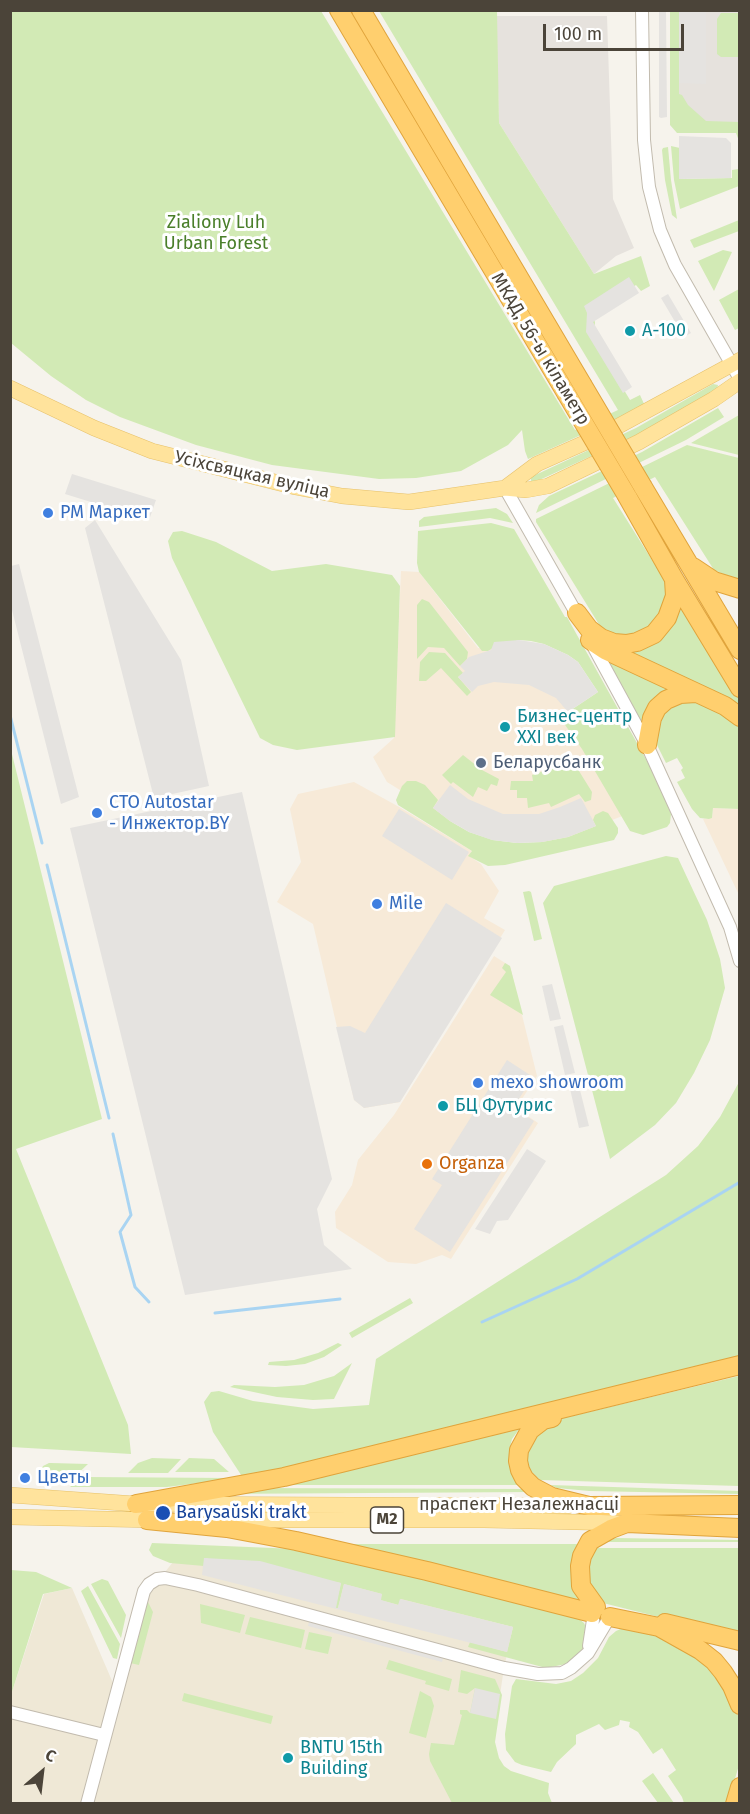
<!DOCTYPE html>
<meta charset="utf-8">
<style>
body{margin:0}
#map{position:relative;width:750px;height:1814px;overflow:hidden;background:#f6f3ec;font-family:"Fira Sans",sans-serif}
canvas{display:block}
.frame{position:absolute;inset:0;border:12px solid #4b4439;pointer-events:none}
.north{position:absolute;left:12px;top:1742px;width:60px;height:60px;-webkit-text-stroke:4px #fff;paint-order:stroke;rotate:28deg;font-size:16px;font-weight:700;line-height:24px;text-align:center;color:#4b4439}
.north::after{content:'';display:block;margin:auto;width:21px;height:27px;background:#4b4439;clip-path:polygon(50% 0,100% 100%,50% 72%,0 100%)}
.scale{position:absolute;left:543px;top:24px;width:141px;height:27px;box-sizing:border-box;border:3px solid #4b4439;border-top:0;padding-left:8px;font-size:18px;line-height:21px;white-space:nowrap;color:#4b4439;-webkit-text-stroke:4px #fff;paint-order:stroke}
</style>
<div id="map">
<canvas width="750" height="1814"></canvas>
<div class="frame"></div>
<div class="north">С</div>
<div class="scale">100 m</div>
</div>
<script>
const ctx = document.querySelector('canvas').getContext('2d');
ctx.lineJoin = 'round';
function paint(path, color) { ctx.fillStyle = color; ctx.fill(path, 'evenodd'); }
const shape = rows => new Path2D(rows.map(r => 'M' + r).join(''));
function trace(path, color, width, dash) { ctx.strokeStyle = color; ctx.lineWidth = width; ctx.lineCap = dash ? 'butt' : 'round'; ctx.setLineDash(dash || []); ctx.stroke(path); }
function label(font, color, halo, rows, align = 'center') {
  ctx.font = font + ' "Fira Sans",sans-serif'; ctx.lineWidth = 6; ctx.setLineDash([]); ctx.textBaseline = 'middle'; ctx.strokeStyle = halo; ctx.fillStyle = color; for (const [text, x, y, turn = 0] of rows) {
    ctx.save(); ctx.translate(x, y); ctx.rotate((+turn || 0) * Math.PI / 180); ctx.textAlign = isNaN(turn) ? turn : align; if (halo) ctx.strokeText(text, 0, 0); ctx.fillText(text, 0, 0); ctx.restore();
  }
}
const commercial = shape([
 [401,571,419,572,478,648,493,648,494,642,598,692,568,711,561,723,567,719,625,815,568,837,542,842,450,821,387,782,373,757,394,738],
 [354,782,401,808,472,851,469,856,481,864,499,891,484,918,505,930,400,1102,364,1108,354,1100,313,924,277,902,301,862,290,809,298,794],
 [713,808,739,809,739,895,703,819,712,818],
 [494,956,510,966,537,1076,516,1108,538,1123,451,1259,442,1255,416,1264,388,1262,336,1228,335,1212,352,1185,358,1160,394,1115]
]);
const industrial = shape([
 [676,11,739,11,739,135,739,126,685,127,675,118],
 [496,16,607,16,613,199,634,248,616,256,594,274,499,123]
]);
const education = shape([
 [177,1557,260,1561,513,1627,504,1668,495,1728,462,1803,11,1804,11,1695,44,1594,72,1588,116,1690,141,1602]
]);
const green = shape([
 [10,11,321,11,575,430,618,410,379,11,497,11,499,123,594,274,641,256,650,286,641,291,636,285,591,313,595,322,594,340,630,400,640,395,645,406,528,459,525,451,522,430,508,445,461,471,416,478,379,479,272,465,196,445,120,417,86,400,51,376,11,343],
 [670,11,679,11,679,94,682,95,688,105,706,121,739,122,739,141,736,133,677,133,670,125],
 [721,13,739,13,739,57,721,57,717,54,717,19],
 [671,146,680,148,679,179,732,178,732,170,739,169,739,186,680,209,674,180],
 [668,147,671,180,677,219,672,215,665,180,662,150,663,148],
 [739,220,739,231,694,248,690,240],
 [723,250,732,252,714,291,698,261],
 [739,289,739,328,735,330,719,300],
 [713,384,718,385,717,390,639,434,533,483,531,481,531,477,636,428],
 [718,408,724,417,686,440,536,513,539,505,549,496,642,452],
 [739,415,739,455,691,443],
 [687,445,739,458,739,581,714,570,655,477,613,498,669,587,670,595,651,629,625,637,603,631,536,522,536,519],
 [496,508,507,514,513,523,490,518,419,527,419,521,424,517],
 [491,523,514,529,565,617,567,617,657,779,671,814,670,823,667,827,643,835,630,831,582,749,563,722,568,712,598,692,578,662,568,655,544,644,531,641,519,640,493,648,488,651,482,651,419,572,417,563,418,531],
 [182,531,216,542,272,571,326,564,392,575,400,586,395,737,297,750,273,745,260,738,172,558,168,541,173,532],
 [422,599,429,602,468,652,467,659,460,666,444,648,428,647,417,659,417,605],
 [681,599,739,699,739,710,619,651],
 [429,652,445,653,463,673,458,677,471,692,467,696,441,668,426,681,419,681,420,662],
 [602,653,677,687,642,722],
 [692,697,739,722,739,809,713,808,712,818,709,819,700,818,692,809,677,782,685,778,681,770,683,768,677,758,666,763,655,741,655,735,665,708],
 [11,750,102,1119,16,1149,128,1425,131,1454,11,1447],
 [463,755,482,770,499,779,497,786,491,784,487,791,478,787,473,797,453,782,451,784,442,775],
 [563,758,574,763,592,792,591,800,585,802,579,794,551,807,549,803,528,808,527,798,517,798,517,790,510,790,511,781,533,781,532,775,558,766,556,761],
 [407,781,416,781,425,785,438,800,433,808,450,821,469,832,493,840,517,843,542,842,568,837,596,826,593,820,595,815,603,811,608,813,618,828,618,833,614,840,505,865,488,866,468,856,472,851,398,805,396,800,402,786],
 [666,856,678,858,707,920,720,959,725,988,710,1040,694,1073,676,1103,655,1125,610,1159,543,903,554,886],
 [529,891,531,892,542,939,534,941,523,892],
 [505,963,510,966,523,1015,490,995,506,972,502,968],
 [739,1082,739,1361,245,1481,213,1432,204,1402,211,1392,219,1391,253,1401,313,1409,369,1405,376,1359,666,1175,698,1146,720,1117],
 [410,1298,413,1303,352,1338,349,1333],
 [338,1343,342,1345,324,1357,305,1364,286,1366,268,1365,269,1362,294,1360,318,1353],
 [352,1363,334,1399,313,1400,277,1397,230,1387,234,1385,275,1387,304,1385,334,1376],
 [739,1376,739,1486,540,1480,530,1470,526,1462,527,1441,551,1421],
 [523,1424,512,1439,510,1447,511,1456,526,1485,250,1485],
 [152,1458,181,1459,168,1473,128,1473,138,1463],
 [189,1458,214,1459,229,1472,175,1472],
 [49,1463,51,1463,88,1464,68,1483,65,1483,65,1472,40,1472,43,1466],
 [86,1477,230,1478,232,1479,167,1487,70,1487,79,1479],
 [550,1485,739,1491,740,1494,589,1491,557,1488],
 [248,1488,531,1489,535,1492,209,1494],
 [616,1538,740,1540,739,1542,605,1542],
 [152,1543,297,1549,357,1562,577,1617,584,1623,588,1631,586,1644,581,1653,566,1664,546,1668,468,1647,470,1642,507,1652,513,1627,401,1599,399,1605,380,1600,382,1594,344,1584,338,1608,335,1608,341,1583,204,1558,204,1566,170,1563,153,1556,149,1550],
 [319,1544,581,1544,583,1603],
 [596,1548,739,1548,739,1637,603,1603,585,1578,585,1569],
 [11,1570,36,1572,72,1588,43,1594,11,1695],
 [102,1579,108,1581,126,1615,121,1638,91,1584],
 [88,1586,120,1644,117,1659,113,1658,81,1591],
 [146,1598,153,1612,139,1665,130,1663],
 [200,1604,245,1615,240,1633,201,1623],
 [250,1617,305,1630,301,1648,245,1634],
 [623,1628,654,1632,712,1668,736,1708,739,1719,739,1765,728,1803,684,1803,682,1797,668,1776,676,1770,662,1748,653,1754,638,1732,629,1727,630,1722,620,1720,619,1725,605,1730,599,1724,576,1735,576,1744,557,1762,551,1772,522,1765,515,1762,506,1750,505,1734,512,1686,516,1679,556,1684,571,1681,583,1673,598,1658,609,1637,616,1631],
 [309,1632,332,1637,328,1654,305,1649],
 [389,1660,452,1679,449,1691,425,1684,426,1681,386,1669],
 [461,1670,495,1679,502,1695,495,1742,499,1758,504,1766,511,1771,549,1783,548,1793,552,1803,452,1803,430,1761,429,1754,431,1743,454,1745,462,1715,460,1714,460,1710,467,1710,470,1713,475,1688,467,1694,458,1692],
 [420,1691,431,1697,434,1706,426,1738,409,1733],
 [184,1693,273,1716,271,1724,182,1701],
 [653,1773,674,1803,658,1803,642,1781]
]);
const parking = shape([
 [659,11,666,11,667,117,661,118,659,117],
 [679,11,706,11,706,84,679,83],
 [679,136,726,138,731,143,731,178,679,179],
 [629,277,639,293,593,322,632,387,623,393,586,332,587,313,584,306],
 [668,294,691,333,684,337,661,298],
 [72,474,156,500,149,520,65,494],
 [95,520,181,660,209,786,154,798,85,528],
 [19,564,79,797,61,804,11,606,11,566],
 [519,640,544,644,568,655,578,662,598,692,568,712,556,698,529,685,494,682,478,686,472,692,458,677,465,671,460,666,469,657,491,650,494,642],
 [450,785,468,799,503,814,539,814,560,807,581,798,596,826,568,837,542,842,517,843,492,840,469,832,450,821,433,808],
 [242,792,332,1179,317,1209,324,1245,352,1269,185,1295,70,828],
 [399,809,469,852,452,880,382,836],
 [446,903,502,938,400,1102,364,1108,354,1100,336,1027,350,1026,365,1033],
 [552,984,561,1019,550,1021,542,986],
 [563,1025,575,1073,565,1075,554,1027],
 [507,1060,533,1077,513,1108,534,1121,450,1252,414,1229,442,1185,432,1179],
 [577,1078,589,1126,579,1128,568,1080],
 [527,1149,546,1161,508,1220,497,1221,490,1234,475,1229],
 [204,1558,260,1561,341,1583,336,1608,338,1608,344,1584,382,1594,381,1600,398,1605,400,1599,513,1627,507,1652,202,1575],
 [311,1615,445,1651,442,1662,308,1626],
 [475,1688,500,1694,496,1719,470,1713]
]);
const stream = shape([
 [10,715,42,843],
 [47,865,109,1118],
 [113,1134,131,1215,120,1232,135,1287,149,1302],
 [215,1313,340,1299],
 [482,1322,577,1279,740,1182]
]);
const minor = shape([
 [642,10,644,140,649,187,660,230,675,265,740,379],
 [505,488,579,618],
 [592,644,647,745,730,927,740,961],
 [589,1646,593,1620],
 [10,1712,104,1735],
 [87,1804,144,1591,149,1584,157,1579,165,1578,198,1585,504,1668,538,1674,562,1673,571,1668,588,1653,606,1623]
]);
const major = shape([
 [10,388,94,428,152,451,295,487,342,496,409,502,505,488,526,490,548,486,639,442,714,399,740,381],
 [505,488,537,464,602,435,740,360],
 [10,1495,136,1504,568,1506],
 [10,1517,156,1520],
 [213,1520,484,1520,624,1523]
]);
const highway = shape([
 [339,10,566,393],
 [361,10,582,384],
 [643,487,740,650],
 [627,496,674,579,740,688],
 [693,567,714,581,740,589],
 [577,613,589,629,601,638,614,643,626,644,637,642,654,634,667,618,675,596,674,580],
 [590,640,605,650,725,706,740,717],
 [647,745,652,718,657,708,666,700,680,694,696,693],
 [552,1418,543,1420,530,1430,519,1450,518,1461,520,1470,524,1478,533,1487,552,1497,589,1506,740,1505],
 [136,1504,284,1477,740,1365],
 [147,1520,227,1528,296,1541,427,1571,592,1613],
 [596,1607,581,1586,580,1566,582,1556,590,1541,611,1529,627,1523,740,1528],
 [610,1617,659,1627,700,1650,714,1661,723,1672,732,1686,740,1705],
 [665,1623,740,1641],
 [735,1804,740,1787]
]);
const highwayBridge = shape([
 [582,384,643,487],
 [566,393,627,496]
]);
const markers = [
 [630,331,6,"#0f9aa8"],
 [48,513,6,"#3f7fe0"],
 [505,727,6,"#0f9aa8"],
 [481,763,6,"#5c6f8a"],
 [97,813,6,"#3f7fe0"],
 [377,904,6,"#3f7fe0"],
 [478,1083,6,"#3f7fe0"],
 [443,1106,6,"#0f9aa8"],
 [427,1164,6,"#e8710a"],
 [25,1478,6,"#3f7fe0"],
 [163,1513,8,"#1a4fb4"],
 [288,1758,6,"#0f9aa8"]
];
const shields = [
 [387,1520,33]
];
const shieldNames = [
 ["М2",387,1520]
];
const parkNames = [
 ["Zialiony Luh",216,223],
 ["Urban Forest",216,244]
];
const cultureNames = [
 ["A-100",642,331],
 ["Бизнес-центр",517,717],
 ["XXI век",517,738],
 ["БЦ Футурис",455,1106],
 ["BNTU 15th",300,1748],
 ["Building",300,1769]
];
const streetNames = [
 ["МКАД, 56-ы кіламетр",540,349,59],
 ["Усіхсвяцкая вуліца",252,475,13],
 ["праспект Незалежнасці",519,1505]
];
const shopNames = [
 ["РМ Маркет",60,513],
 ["СТО Autostar",109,803],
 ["- Инжектор.BY",109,824],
 ["Mile",389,904],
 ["mexo showroom",490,1083],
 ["Цветы",37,1478]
];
const serviceNames = [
 ["Беларусбанк",493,763]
];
const foodNames = [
 ["Organza",439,1164]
];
const transitNames = [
 ["Barysaŭski trakt",176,1513]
];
paint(commercial, '#f7ead8');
paint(industrial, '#e6e2dd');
paint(education, '#efe8d6');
paint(green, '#d2eab5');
paint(parking, '#e5e3e0');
trace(stream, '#a9d4f2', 3);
trace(minor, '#c2bbae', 14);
trace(major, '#e6c16a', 16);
trace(highway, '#e0a43c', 20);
trace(minor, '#fff', 12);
trace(major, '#ffe39c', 15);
trace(highway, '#ffcf6e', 18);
trace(highwayBridge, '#e0a43c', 20, []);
trace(highwayBridge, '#ffcf6e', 18);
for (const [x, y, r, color] of markers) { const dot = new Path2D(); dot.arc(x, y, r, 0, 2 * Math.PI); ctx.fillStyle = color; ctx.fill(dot); trace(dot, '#fff', 2); }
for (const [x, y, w] of shields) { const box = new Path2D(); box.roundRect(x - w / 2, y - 13, w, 26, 4.5); ctx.fillStyle = '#fff'; ctx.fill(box); trace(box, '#4b4439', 1.5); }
label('bold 16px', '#4b4439', null, shieldNames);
label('18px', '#4a7f2a', '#fff', parkNames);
label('18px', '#0d838f', '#fff', cultureNames, 'left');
label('18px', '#4b4439', '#fff', streetNames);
label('18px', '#366cbe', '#fff', shopNames, 'left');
label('18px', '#4e5e75', '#fff', serviceNames, 'left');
label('18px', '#c56008', '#fff', foodNames, 'left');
label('18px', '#164399', '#fff', transitNames, 'left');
</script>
